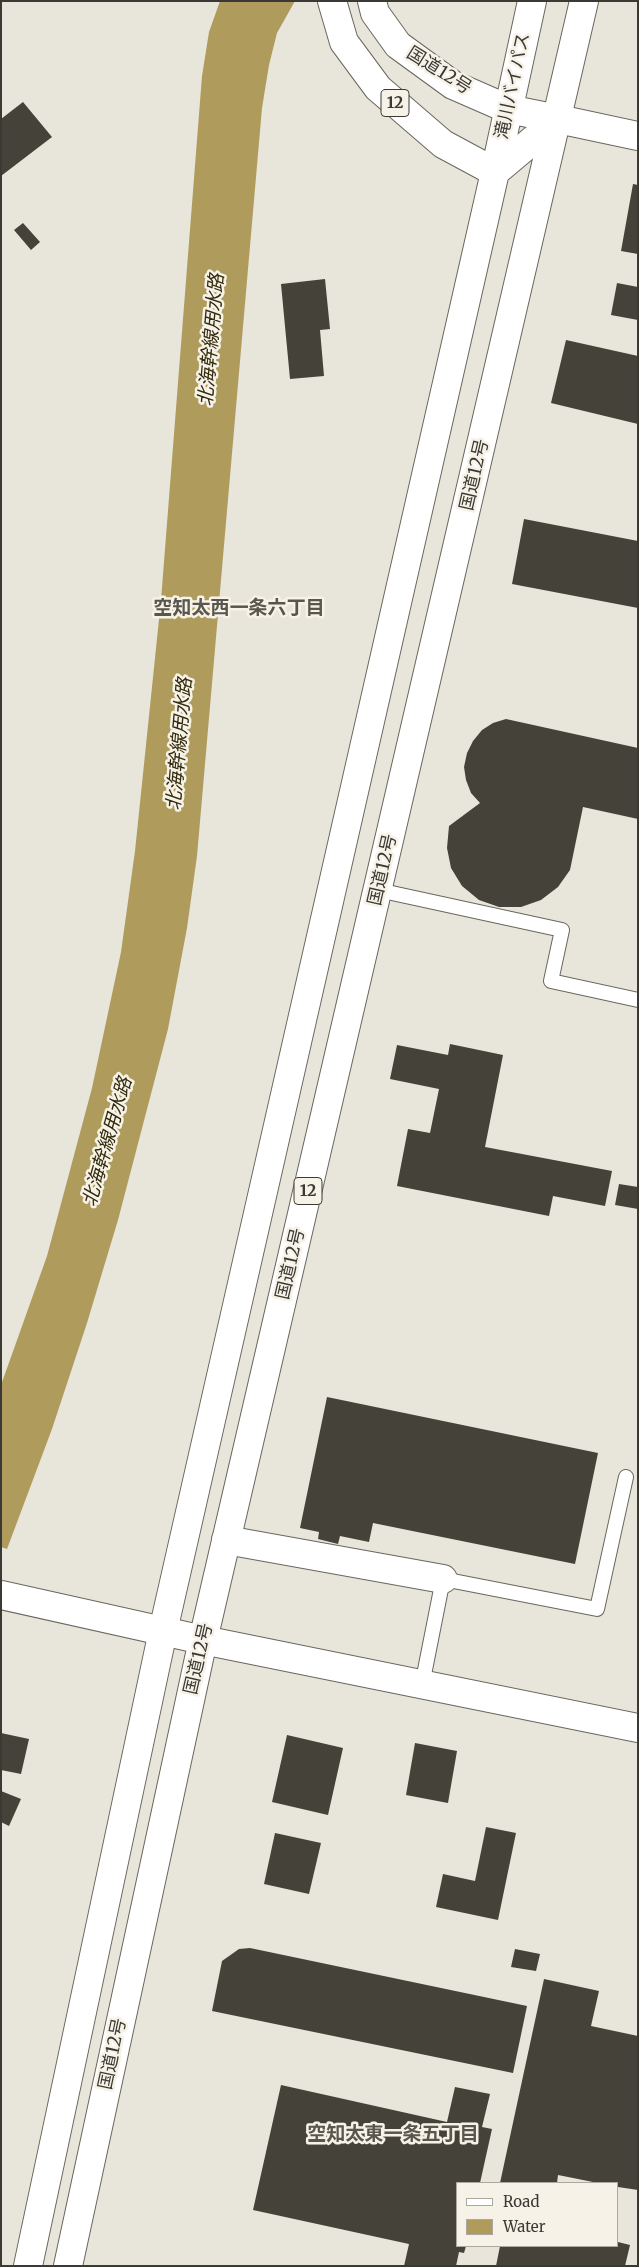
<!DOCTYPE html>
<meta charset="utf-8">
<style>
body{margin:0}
#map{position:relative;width:639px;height:2267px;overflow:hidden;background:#e8e5da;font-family:Merriweather,serif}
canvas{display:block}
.frame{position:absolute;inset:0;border:2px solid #3a3934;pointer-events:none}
.legend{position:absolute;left:456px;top:2182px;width:162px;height:65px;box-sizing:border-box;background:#f6f2e7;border:1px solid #aba89f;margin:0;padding:6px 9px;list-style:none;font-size:15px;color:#3a3934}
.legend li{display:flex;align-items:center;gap:10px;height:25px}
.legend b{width:25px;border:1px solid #aba89f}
</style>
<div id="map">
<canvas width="639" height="2267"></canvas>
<div class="frame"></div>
<ul class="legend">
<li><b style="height:6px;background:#fff"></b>Road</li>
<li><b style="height:14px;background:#af9c5c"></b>Water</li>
</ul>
</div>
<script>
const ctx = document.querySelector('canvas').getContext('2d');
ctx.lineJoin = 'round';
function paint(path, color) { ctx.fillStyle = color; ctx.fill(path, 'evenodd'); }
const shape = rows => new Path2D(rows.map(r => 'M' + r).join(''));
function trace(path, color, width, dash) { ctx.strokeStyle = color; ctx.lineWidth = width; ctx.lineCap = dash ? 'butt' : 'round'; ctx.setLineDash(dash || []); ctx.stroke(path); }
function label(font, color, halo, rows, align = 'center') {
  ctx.font = font + ' Merriweather,"Noto Sans JP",serif'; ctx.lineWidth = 5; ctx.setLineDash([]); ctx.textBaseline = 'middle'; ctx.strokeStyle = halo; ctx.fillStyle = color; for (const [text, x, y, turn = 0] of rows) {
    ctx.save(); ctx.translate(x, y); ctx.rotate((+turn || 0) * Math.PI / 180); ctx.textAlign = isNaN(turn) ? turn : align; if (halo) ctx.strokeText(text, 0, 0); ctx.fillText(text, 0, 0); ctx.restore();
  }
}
const water = shape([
 [220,1,295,1,277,33,269,65,262,108,197,856,187,928,168,1029,118,1220,87,1323,52,1429,7,1549,1,1547,1,1385,47,1256,92,1088,121,952,135,851,161,600,202,76,209,32]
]);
const building = shape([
 [23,102,52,137,1,176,1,119],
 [633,184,638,185,638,254,621,251],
 [23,223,40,242,31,250,14,230],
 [325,279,330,329,320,330,324,376,290,379,281,284],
 [617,283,638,287,638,320,611,315],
 [566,340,638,356,638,424,551,403],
 [524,519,638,541,638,608,512,584],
 [506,719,638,748,638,819,583,807,570,870,558,887,541,900,521,907,499,907,479,900,462,886,451,868,447,848,449,826,480,803,471,793,466,780,464,767,467,753,473,741,482,730,493,723],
 [450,1044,503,1055,485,1147,612,1171,605,1206,553,1196,549,1216,397,1186,408,1129,430,1133,439,1089,390,1079,397,1045,448,1055],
 [619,1184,638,1187,638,1209,615,1205],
 [327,1397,598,1453,575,1564,373,1523,369,1542,340,1536,338,1544,318,1539,319,1532,300,1528],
 [1,1733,29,1739,21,1774,1,1770],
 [287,1735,343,1748,328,1815,272,1802],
 [415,1743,457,1751,448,1803,406,1795],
 [1,1791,21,1799,9,1826,1,1822],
 [486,1827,516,1833,498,1920,436,1907,443,1874,475,1881],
 [275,1833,321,1843,309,1894,264,1884],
 [250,1948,527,2006,513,2073,212,2011,222,1961,239,1949],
 [515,1949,540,1954,536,1971,511,1967],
 [544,1979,599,1991,591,2026,638,2036,638,2190,618,2187,618,2183,598,2183,558,2175,557,2183,500,2183],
 [281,2085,447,2122,455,2087,490,2094,482,2127,492,2129,480,2183,458,2183,458,2246,466,2246,464,2253,459,2252,456,2266,404,2266,409,2244,253,2210],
 [618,2242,630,2245,625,2266,496,2266,500,2246,618,2246]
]);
const service = shape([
 [378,890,562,930,551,981,638,1000],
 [422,1685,443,1579,597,1609,626,1477]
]);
const minor = shape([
 [558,119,638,136],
 [226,1540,443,1579]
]);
const tertiary = shape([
 [1,1595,203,1640,638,1728]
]);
const trunk = shape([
 [332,1,344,42,378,88,443,144,495,172],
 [372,1,375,13,398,45,453,85,508,109,558,119],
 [495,172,558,119],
 [28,2266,163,1631,495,172,532,1],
 [68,2266,203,1640,584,1]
]);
const shields = [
 [395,103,28],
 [308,1191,28]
];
const shieldNames = [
 ["12",395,103],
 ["12",308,1191]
];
const streetNames = [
 ["国道12号",439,71,32],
 ["滝川バイパス",513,86,-78],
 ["国道12号",475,475,-77],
 ["国道12号",383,870,-77],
 ["国道12号",291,1264,-77],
 ["国道12号",199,1659,-77],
 ["国道12号",113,2054,-78]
];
const waterNames = [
 ["北海幹線用水路",212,340,-85],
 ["北海幹線用水路",180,744,-85],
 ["北海幹線用水路",108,1142,-74]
];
const neighbourhoodNames = [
 ["空知太西一条六丁目",239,609],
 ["空知太東一条五丁目",393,2135]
];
paint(water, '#af9c5c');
paint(building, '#45423a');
trace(service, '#6a675e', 16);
trace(minor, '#6a675e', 30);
trace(tertiary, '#6a675e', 30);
trace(trunk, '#6a675e', 30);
trace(service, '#fff', 14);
trace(minor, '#fff', 28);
trace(tertiary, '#fff', 28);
trace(trunk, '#fff', 28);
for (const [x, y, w] of shields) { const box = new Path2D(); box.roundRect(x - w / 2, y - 13.5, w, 27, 4); ctx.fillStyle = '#f6f2e7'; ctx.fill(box); trace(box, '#3a3934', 1); }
label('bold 16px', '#3a3934', null, shieldNames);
label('18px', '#3a3934', '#f6f2e7', streetNames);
label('italic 19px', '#322a0c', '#f6f2e7', waterNames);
label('bold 19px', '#59564d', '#f6f2e7', neighbourhoodNames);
</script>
